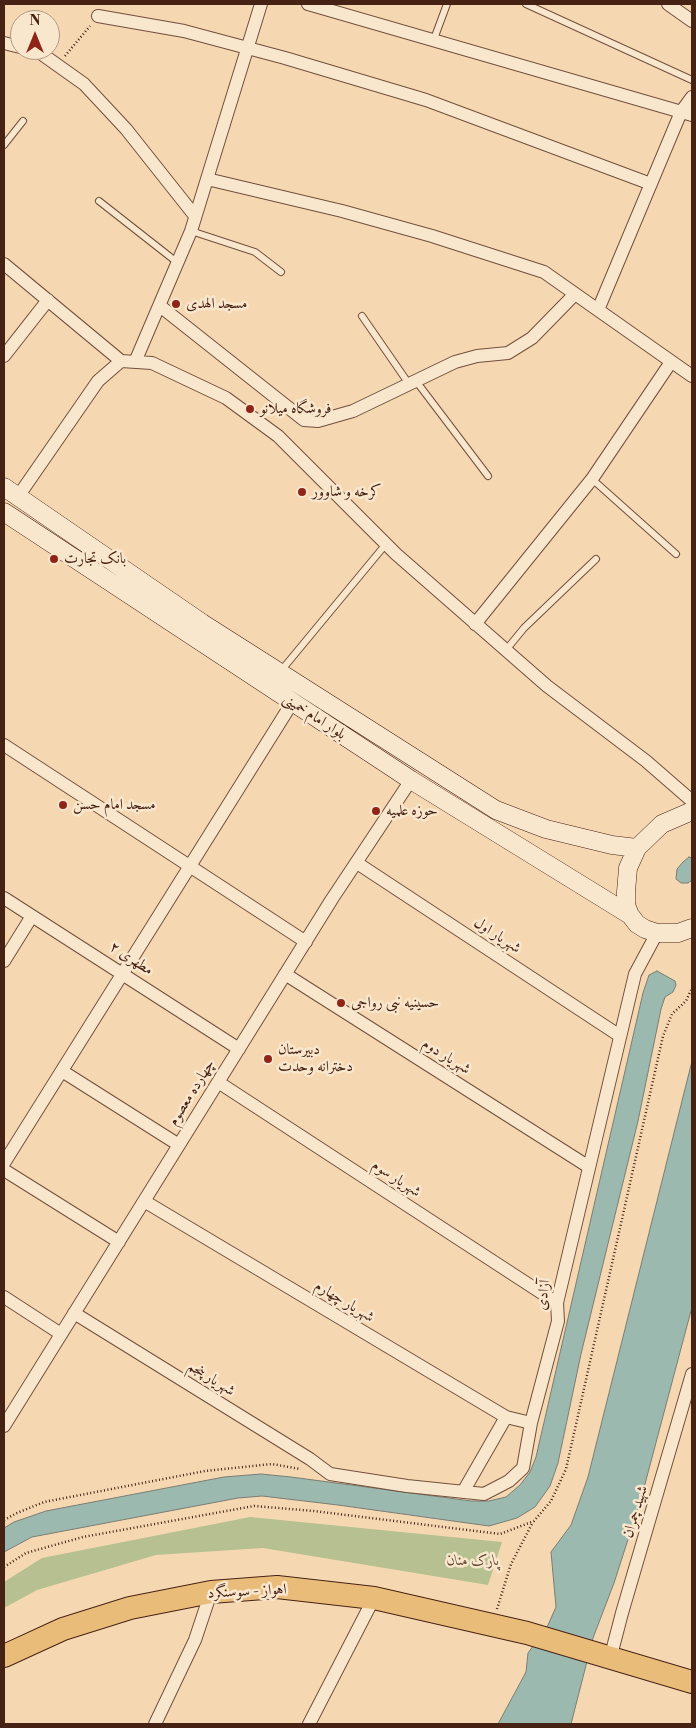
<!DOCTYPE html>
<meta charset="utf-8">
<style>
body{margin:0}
#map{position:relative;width:696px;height:1728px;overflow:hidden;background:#f5d8b2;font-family:"Libre Bodoni",serif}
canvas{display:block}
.frame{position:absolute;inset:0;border:5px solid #462214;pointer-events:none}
.north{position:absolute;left:10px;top:10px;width:50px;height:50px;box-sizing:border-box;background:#f8e6cd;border:1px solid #b19883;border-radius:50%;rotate:0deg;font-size:14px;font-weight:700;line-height:20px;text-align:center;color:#462214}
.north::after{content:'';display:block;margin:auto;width:18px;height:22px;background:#8f2418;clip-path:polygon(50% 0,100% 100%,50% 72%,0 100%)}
</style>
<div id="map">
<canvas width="696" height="1728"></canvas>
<div class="frame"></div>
<div class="north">N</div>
</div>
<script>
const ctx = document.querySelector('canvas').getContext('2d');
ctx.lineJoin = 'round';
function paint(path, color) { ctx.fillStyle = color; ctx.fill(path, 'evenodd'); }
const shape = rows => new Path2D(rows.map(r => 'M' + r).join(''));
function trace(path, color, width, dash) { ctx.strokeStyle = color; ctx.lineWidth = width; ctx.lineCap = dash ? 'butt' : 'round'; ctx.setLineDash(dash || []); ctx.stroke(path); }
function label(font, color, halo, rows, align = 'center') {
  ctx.font = font + ' "Libre Bodoni",Amiri,serif'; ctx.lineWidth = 5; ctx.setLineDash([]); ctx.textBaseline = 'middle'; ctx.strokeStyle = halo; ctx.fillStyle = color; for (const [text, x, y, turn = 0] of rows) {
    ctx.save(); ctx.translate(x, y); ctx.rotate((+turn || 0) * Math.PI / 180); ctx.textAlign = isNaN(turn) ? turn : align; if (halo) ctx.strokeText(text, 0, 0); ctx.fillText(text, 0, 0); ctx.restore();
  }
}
const green = shape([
 [250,1517,502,1542,488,1585,263,1548,156,1555,37,1590,4,1608,4,1582,42,1558]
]);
const water = shape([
 [689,857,692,858,692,880,688,883,681,883,676,879,677,869,683,862,689,857],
 [657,971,675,981,676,985,673,992,665,997,661,1009,638,1121,581,1354,558,1463,550,1486,535,1507,517,1518,489,1526,338,1505,262,1496,238,1498,32,1537,4,1552,4,1528,14,1522,46,1511,224,1477,261,1474,291,1477,471,1501,489,1501,506,1497,520,1485,530,1472,536,1457,643,993,649,975,657,971],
 [692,1061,692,1307,641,1499,614,1583,593,1638,571,1724,498,1724,526,1672,528,1653,548,1625,556,1607,551,1552,571,1525,588,1477,692,1061]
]);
const path = shape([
 [65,56,90,26],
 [4,1520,17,1513,44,1502,205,1471,272,1464,300,1469],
 [4,1567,26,1553,83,1537,254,1506,314,1511,500,1534,534,1521,551,1501,566,1469,663,1036,672,1014,686,1001,692,988],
 [497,1609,511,1564,533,1522]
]);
const lane = shape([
 [526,4,692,80],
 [434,39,447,4],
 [4,145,23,121],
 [99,201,178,263],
 [191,231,255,252,281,272],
 [362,316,409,384],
 [416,381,488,476],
 [592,479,676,554],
 [506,650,524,628,596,559],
 [280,672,386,544]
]);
const street = shape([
 [308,4,692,115],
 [668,4,692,21],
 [98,16,184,31,285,58,426,100,651,184],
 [4,43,20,47],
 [33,50,39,52,84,84,126,129,195,216],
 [692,97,681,112,598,310,692,376],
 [207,179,261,4],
 [4,264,121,361],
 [160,306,304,420,318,421,353,411,455,362,477,356,508,353,532,338,575,294],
 [4,356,48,300],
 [135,362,191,231,207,179,342,211,432,236,544,272,598,310],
 [17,498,98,381,121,361,152,363,226,398,278,436,396,554,547,686,646,761,692,801],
 [475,624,592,479,671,362],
 [4,745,306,942],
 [357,863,620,1036],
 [4,898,239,1049],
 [4,961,32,916],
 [285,974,589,1167],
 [62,1071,179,1145],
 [218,1082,557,1303],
 [4,1163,292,703],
 [4,1170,119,1242],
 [144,1201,506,1417,531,1423],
 [4,1297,61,1334],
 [74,1313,310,1459,330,1474,407,1486,484,1494,509,1481,523,1468,531,1423,558,1321,557,1303,635,974,657,933],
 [4,1426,332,899,411,780],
 [463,1492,506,1417],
 [610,1659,622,1613,692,1374],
 [155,1724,195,1640,211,1592],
 [309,1724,374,1598]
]);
const secondary = shape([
 [4,487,202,623,496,810,546,829,612,845,637,848],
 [4,512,411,780,630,915],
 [692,811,662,824,637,848,628,868,626,892,626,905,630,915,637,924,645,929,657,933,678,933,692,928]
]);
const highway = shape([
 [4,1656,63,1629,130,1608,211,1592,277,1587,374,1598,527,1633,692,1682]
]);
const markers = [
 [176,304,5,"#8f2418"],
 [250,409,5,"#8f2418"],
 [302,492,5,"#8f2418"],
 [54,559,5,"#8f2418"],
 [63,805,5,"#8f2418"],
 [376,811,5,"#8f2418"],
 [341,1003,5,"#8f2418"],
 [268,1059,5,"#8f2418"]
];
const poiNames = [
 ["مسجد الهدی",186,304],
 ["فروشگاه میلانو",260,409],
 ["کرخه و شاوور",312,492],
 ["بانک تجارت",64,559],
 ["مسجد امام حسن",73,805],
 ["حوزه علمیه",386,811],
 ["حسینیه نبی رواجی",351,1003],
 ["دبیرستان",278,1050],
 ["دخترانه وحدت",278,1067]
];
const streetNames = [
 ["بلوار امام خمینی",314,717,33],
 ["شهریار اول",497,936,33],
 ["مطهری ۲",131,959,33],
 ["شهریار دوم",446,1057,32],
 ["چهارده معصوم",192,1093,-58],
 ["شهریار سوم",396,1179,33],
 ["آزادی",544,1295,-83],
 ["شهریار چهارم",344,1302,31],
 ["شهریار پنجم",211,1379,32],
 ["شهید چمران",636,1512,-73],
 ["اهواز - سوسنگرد",247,1592,-3]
];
const parkNames = [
 ["پارک منان",473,1561]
];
paint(green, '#b6c091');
paint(water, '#9cb9b0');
trace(water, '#7a7d72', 1);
trace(lane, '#72503c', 8);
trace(street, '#72503c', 14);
trace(secondary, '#462214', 19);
trace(highway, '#462214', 24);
trace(path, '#462214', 2.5, [1, 2.5]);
trace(lane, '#f8e6cd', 6);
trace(street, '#f8e6cd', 12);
trace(secondary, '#f8e6cd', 18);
trace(highway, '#eabc79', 22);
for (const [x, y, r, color] of markers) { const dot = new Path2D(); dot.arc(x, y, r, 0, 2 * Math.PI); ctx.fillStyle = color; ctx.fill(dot); trace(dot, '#f8e6cd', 2); }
label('15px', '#462214', '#f8e6cd', poiNames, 'left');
label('15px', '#462214', '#f8e6cd', streetNames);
label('italic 15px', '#624a33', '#f8e6cd', parkNames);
</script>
